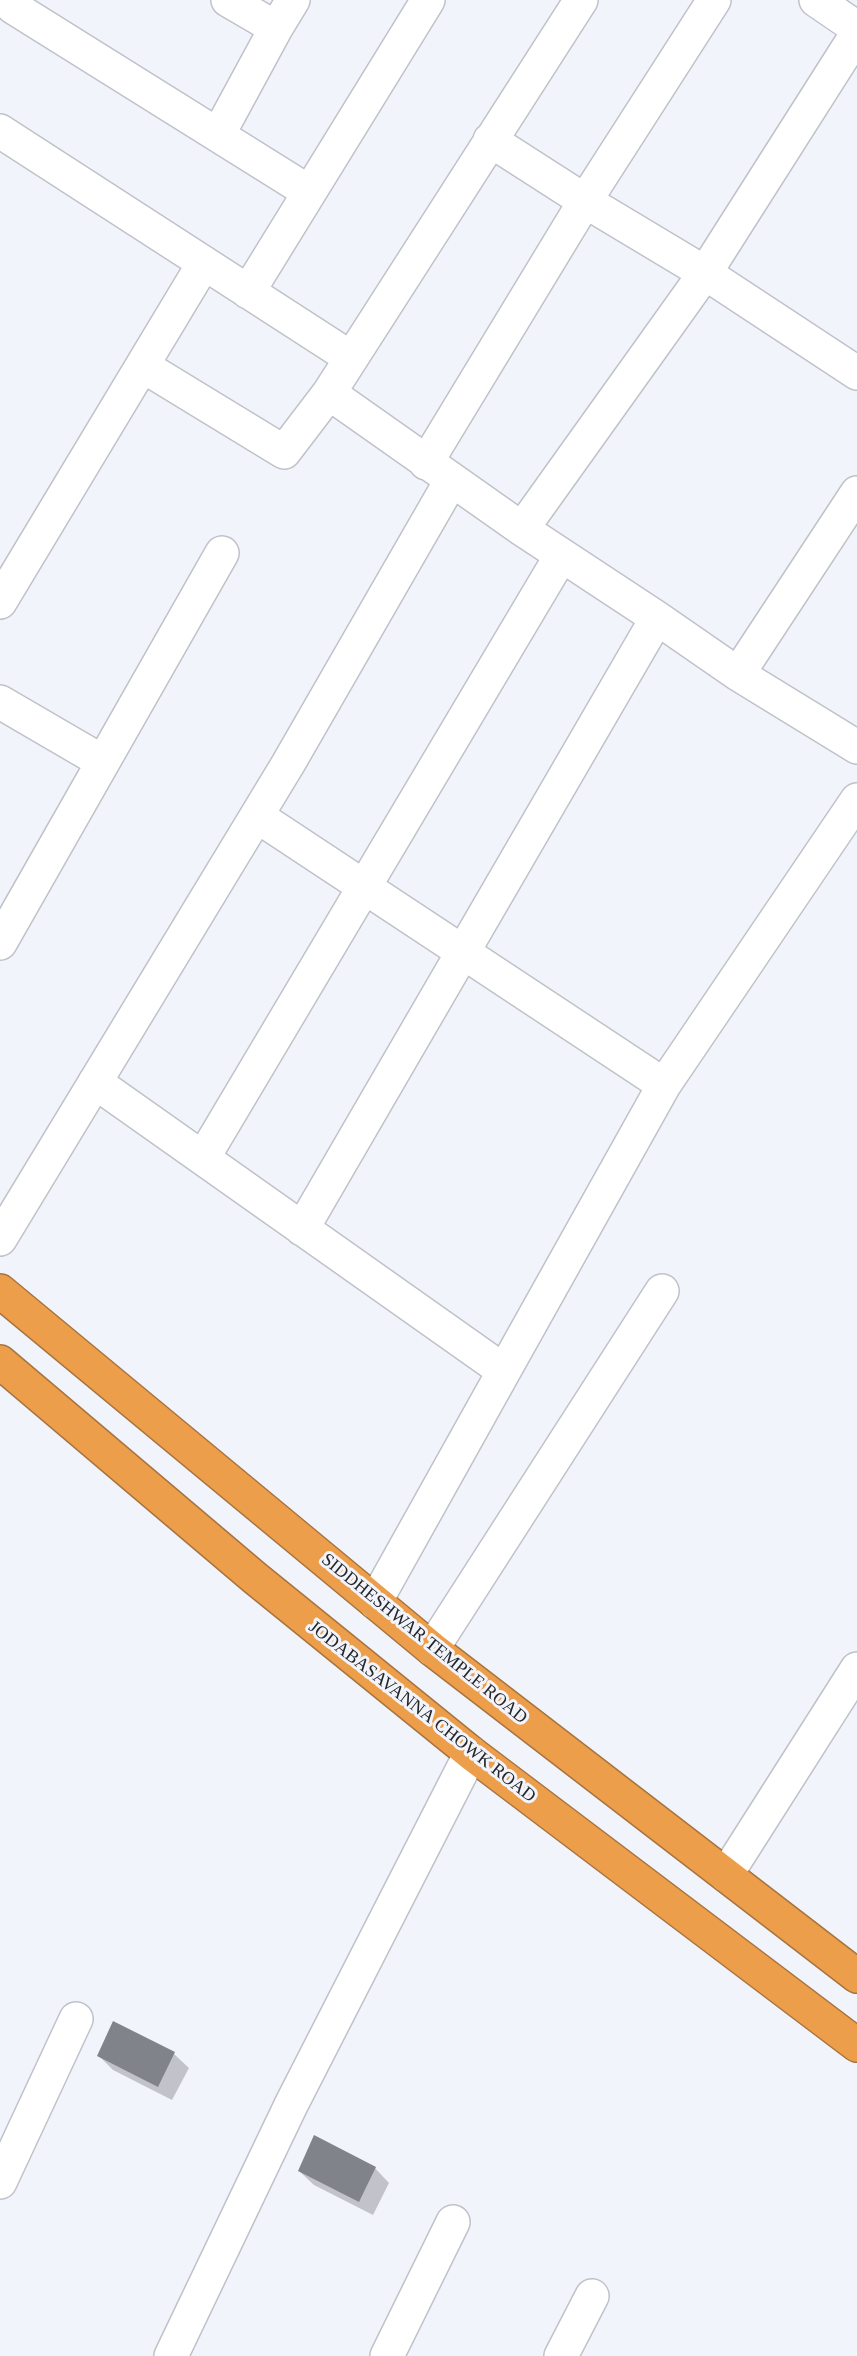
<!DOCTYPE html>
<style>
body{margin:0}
canvas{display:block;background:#f2f4fc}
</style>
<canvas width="857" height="2356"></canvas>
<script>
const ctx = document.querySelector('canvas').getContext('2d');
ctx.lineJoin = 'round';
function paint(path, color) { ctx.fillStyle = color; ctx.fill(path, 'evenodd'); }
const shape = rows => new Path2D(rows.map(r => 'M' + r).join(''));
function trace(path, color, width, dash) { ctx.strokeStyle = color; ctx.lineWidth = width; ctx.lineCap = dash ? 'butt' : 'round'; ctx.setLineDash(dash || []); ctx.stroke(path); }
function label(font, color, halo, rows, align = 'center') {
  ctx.font = font + ' "Times New Roman",serif'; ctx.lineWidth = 6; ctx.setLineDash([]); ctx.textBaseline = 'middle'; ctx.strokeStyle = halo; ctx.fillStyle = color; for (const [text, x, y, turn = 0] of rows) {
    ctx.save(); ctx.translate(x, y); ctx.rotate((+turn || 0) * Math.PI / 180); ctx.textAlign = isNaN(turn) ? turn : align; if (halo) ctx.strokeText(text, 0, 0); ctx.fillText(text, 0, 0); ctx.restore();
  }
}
const shadow = shape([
 [114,2023,174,2054,189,2068,172,2100,113,2070,99,2056],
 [375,2168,389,2183,373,2215,314,2185,299,2171]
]);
const building = shape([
 [113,2021,175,2052,158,2087,97,2056],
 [314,2135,376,2167,359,2202,298,2171]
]);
const street = shape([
 [15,0,13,7,309,192],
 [816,0,857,28],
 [276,28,293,0],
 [0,131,351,358],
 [218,135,276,28,228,0],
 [490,140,585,201,705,273,857,373],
 [248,292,428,0],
 [143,366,284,452,329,393,581,0],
 [329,393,522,529,657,618,738,674,857,747],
 [426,463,585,201,714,0],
 [522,529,705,273,857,34],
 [0,602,204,263],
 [738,674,857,493],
 [0,702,103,762],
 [257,816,664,1085,504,1371],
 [0,943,222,553],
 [95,1082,504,1371,375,1602],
 [664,1085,857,800],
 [203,1158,561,556],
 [302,1229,657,618],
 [0,1239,288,764,451,481],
 [432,1649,662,1291],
 [726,1875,857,1669],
 [0,2182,76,2019],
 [171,2356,291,2105,471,1753],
 [387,2356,453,2222],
 [561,2356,592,2296]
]);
const highway = shape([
 [0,1291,432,1649,857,1976],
 [0,1362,255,1578,471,1753,857,2045]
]);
const streetNames = [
 ["SIDDHESHWAR TEMPLE ROAD",424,1639,39],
 ["JODABASAVANNA CHOWK ROAD",422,1712,38]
];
paint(shadow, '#0003');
paint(building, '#81838a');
trace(street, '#c0c2ca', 36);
trace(highway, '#a7743f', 36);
trace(street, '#fff', 33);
trace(highway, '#ed9e4b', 33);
label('18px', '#252629', '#f2f4fc', streetNames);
</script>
